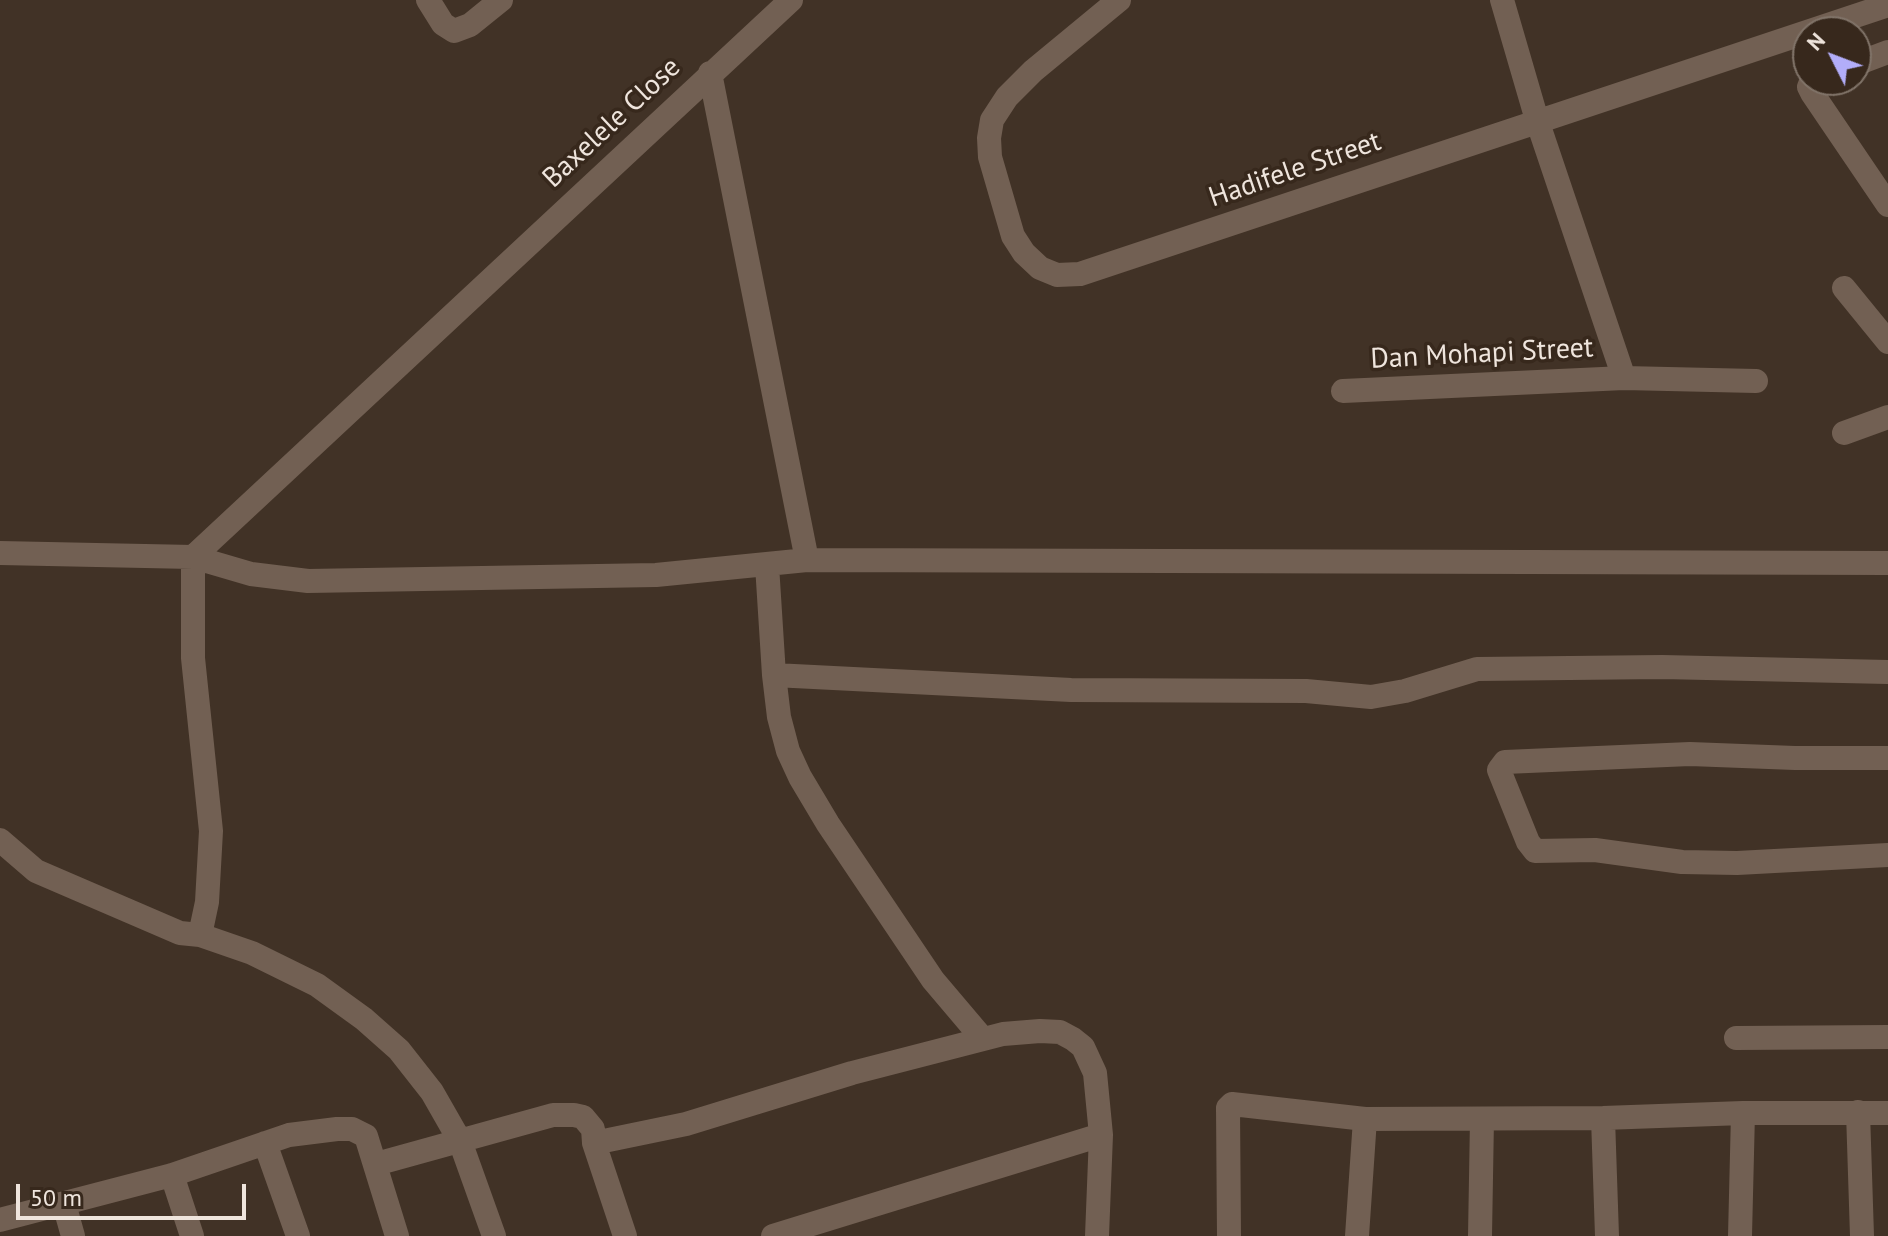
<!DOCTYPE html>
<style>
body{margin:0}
#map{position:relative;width:1888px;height:1236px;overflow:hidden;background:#413226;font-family:"PT Sans",sans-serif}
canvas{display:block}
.north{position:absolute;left:1792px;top:16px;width:80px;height:80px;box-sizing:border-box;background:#37281c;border:2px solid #817469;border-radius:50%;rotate:312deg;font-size:22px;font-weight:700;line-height:32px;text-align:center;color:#efe5dd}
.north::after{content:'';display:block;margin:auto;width:28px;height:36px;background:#b2adf9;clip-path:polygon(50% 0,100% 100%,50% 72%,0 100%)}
.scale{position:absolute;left:16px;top:1184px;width:230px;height:36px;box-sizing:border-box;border:4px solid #efe5dd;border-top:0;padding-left:10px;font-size:24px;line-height:28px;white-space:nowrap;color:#efe5dd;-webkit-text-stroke:6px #37281c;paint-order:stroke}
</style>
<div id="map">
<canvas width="1888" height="1236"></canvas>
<div class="north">N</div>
<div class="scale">50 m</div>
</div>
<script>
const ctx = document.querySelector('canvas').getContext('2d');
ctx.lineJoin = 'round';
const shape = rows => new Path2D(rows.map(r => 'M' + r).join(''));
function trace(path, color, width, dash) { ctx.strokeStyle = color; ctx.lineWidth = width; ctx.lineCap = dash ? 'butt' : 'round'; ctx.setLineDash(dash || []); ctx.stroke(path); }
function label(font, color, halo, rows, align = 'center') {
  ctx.font = font + ' "PT Sans",sans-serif'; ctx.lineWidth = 7; ctx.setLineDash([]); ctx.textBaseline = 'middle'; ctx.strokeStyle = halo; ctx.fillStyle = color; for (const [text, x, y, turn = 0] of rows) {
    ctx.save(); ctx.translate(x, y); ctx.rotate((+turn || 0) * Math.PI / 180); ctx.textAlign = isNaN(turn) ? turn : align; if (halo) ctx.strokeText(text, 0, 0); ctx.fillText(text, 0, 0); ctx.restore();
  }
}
const minor = shape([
 [428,0,443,24,454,31,470,25,501,0],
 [1119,0,1033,71,1007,97,992,120,989,138,990,157,1013,236,1024,253,1040,268,1057,275,1080,274,1888,5],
 [1502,0,1537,120,1624,378],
 [1856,64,1888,52],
 [710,73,807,560],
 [1812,80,1809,87,1812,93,1888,205],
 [1844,288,1888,342],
 [1343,391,1624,378,1756,381],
 [1844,433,1888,417],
 [0,553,193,557,251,574,308,581,656,575,807,560,1888,563],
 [767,565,774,675,1071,690,1306,691,1371,697,1405,691,1477,669,1662,667,1888,672],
 [774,675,779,717,788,751,800,777,828,824,933,980,983,1039],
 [1888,758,1795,758,1690,754,1505,762,1499,770,1528,842,1535,851,1595,850,1682,862,1737,863,1888,855],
 [0,840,36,871,180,933,200,935,252,953,317,985,364,1019,399,1050,432,1092,460,1141,494,1236],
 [200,935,207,902,211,831,193,658,193,557,791,0],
 [1736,1038,1888,1037],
 [1858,1112,1862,1236],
 [1603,1118,1607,1236],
 [265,1143,298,1236],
 [376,1164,553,1115,574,1115,583,1117,593,1129,594,1143],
 [172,1175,192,1236],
 [64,1204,73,1236],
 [0,1220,172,1175,289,1135,337,1129,352,1129,366,1136,397,1236],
 [625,1236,594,1143,686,1124,852,1073,1003,1034,1040,1031,1060,1032,1073,1039,1083,1047,1095,1073,1101,1135,1097,1236],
 [773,1236,1101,1135],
 [1229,1236,1228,1108,1232,1104,1365,1119,1603,1118,1743,1113,1888,1113],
 [1357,1236,1365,1119],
 [1480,1236,1482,1119],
 [1740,1236,1743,1113]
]);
const streetNames = [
 ["Baxelele Close",612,123,-43],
 ["Hadifele Street",1295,170,-19],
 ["Dan Mohapi Street",1482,354,-3]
];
trace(minor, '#726053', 24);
label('28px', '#efe5dd', '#37281c', streetNames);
</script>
